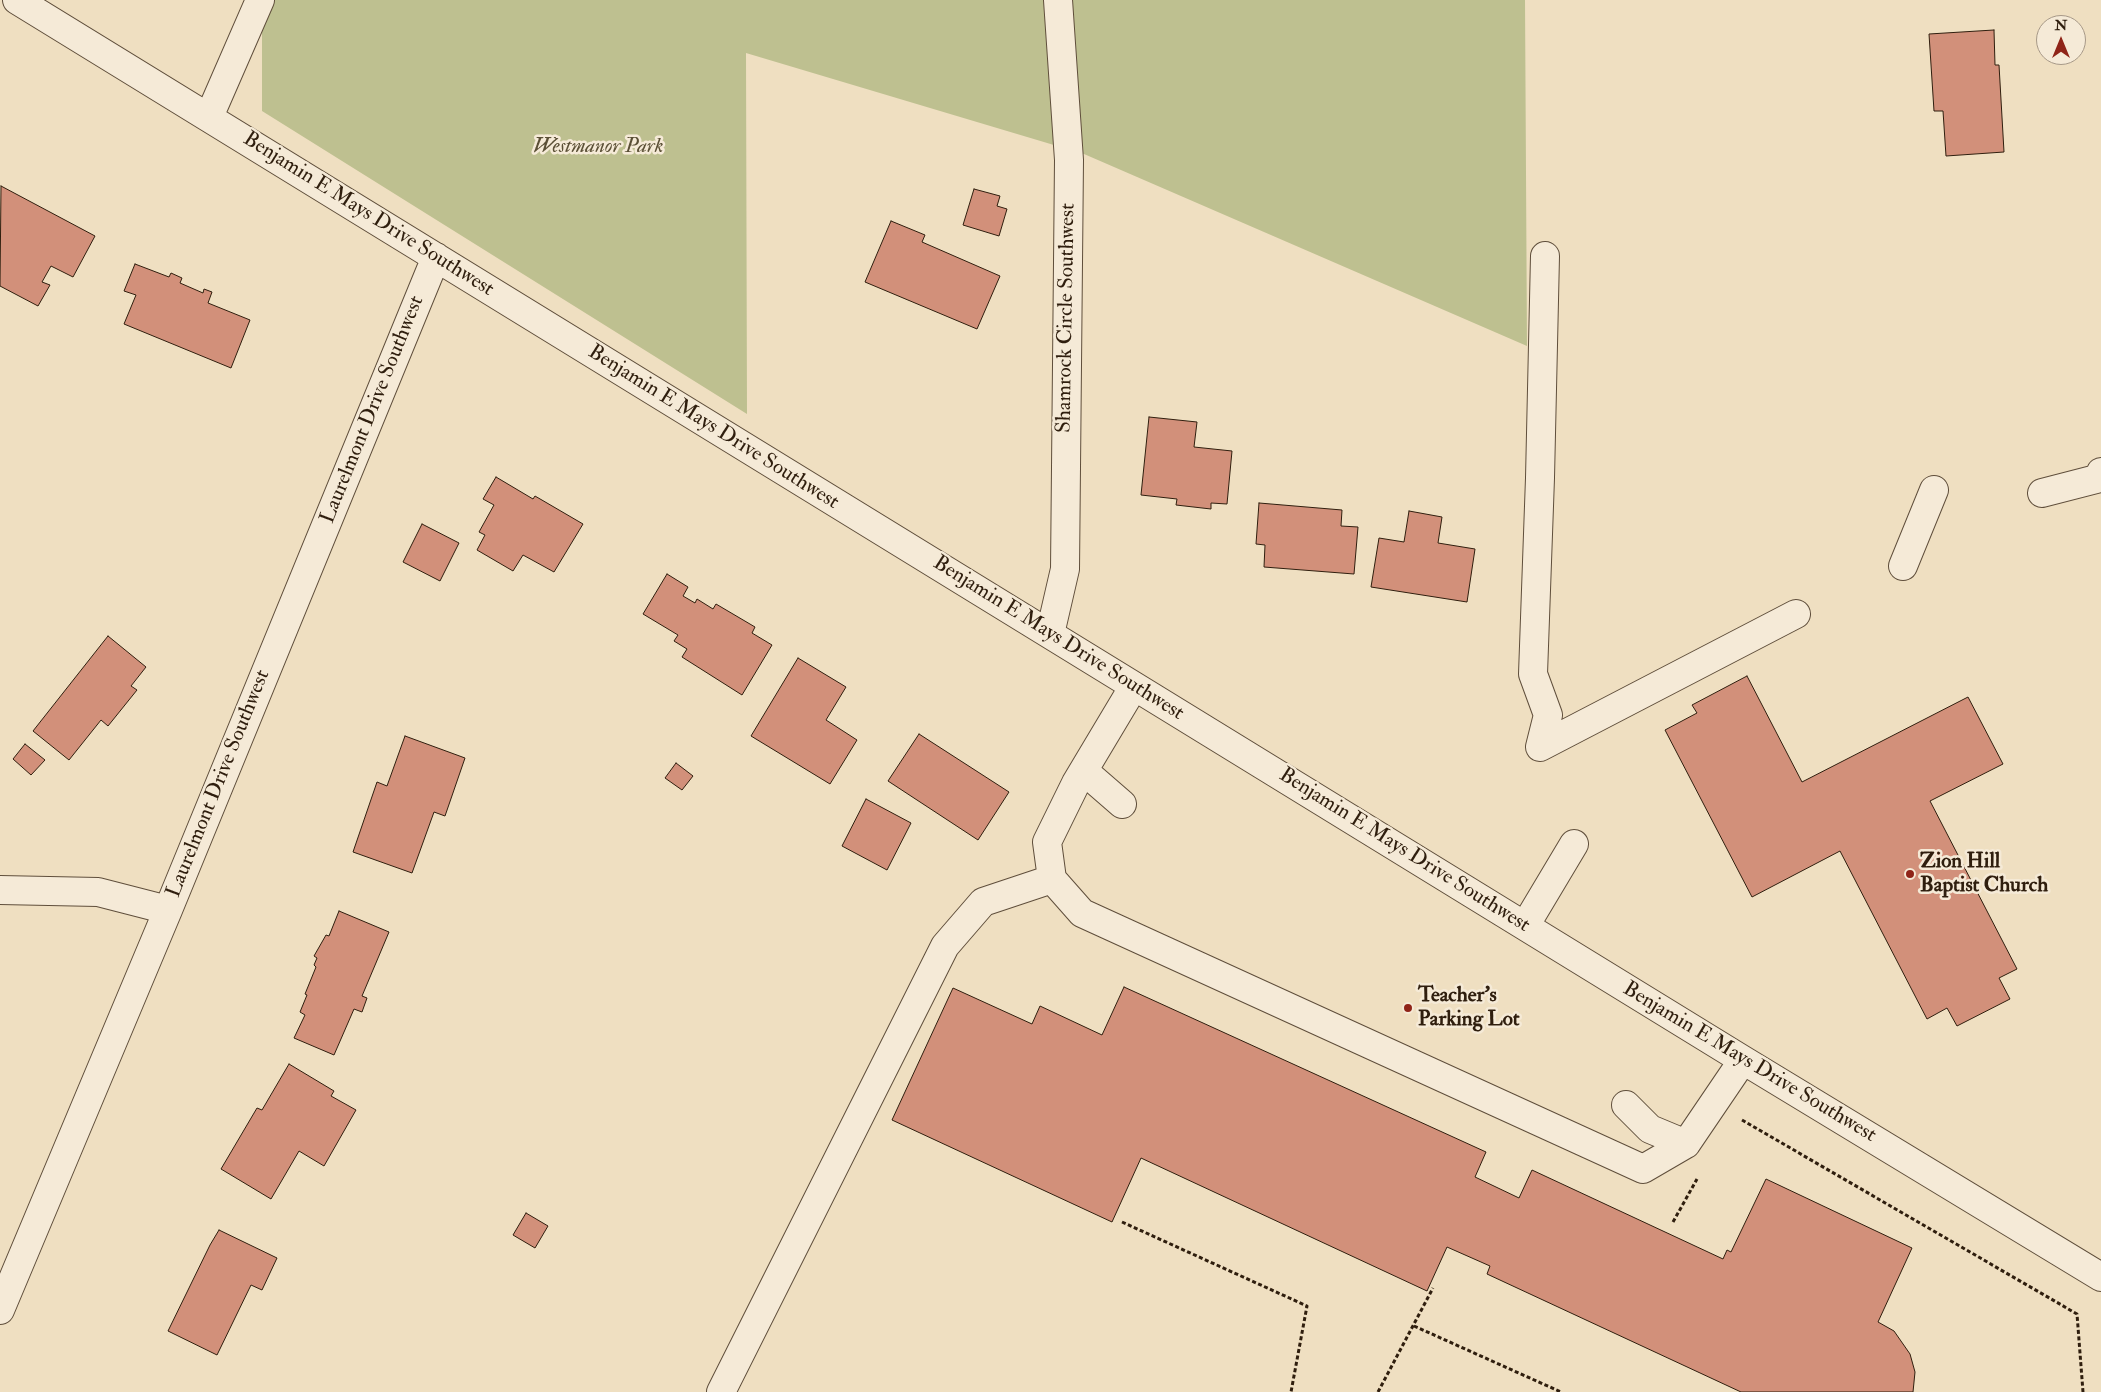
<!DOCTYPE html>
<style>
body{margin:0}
#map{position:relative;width:2101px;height:1392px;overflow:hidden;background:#efdfc1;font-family:"IM FELL Double Pica",serif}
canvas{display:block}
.north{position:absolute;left:2036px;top:15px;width:50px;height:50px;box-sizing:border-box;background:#f5ead7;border:1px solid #a69887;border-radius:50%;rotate:0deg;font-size:14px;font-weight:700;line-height:20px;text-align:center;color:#2f1e0e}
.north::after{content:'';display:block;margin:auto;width:18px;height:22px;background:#8f2418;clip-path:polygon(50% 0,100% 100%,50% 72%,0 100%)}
</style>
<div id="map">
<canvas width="2101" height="1392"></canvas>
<div class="north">N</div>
</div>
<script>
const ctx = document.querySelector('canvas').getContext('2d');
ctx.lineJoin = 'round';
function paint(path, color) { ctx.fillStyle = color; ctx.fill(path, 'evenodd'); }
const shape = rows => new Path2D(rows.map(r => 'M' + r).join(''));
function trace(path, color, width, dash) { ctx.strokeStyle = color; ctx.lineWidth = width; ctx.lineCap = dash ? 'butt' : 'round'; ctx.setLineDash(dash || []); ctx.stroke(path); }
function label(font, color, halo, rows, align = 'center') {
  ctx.font = font + ' "IM FELL Double Pica",serif'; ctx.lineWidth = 5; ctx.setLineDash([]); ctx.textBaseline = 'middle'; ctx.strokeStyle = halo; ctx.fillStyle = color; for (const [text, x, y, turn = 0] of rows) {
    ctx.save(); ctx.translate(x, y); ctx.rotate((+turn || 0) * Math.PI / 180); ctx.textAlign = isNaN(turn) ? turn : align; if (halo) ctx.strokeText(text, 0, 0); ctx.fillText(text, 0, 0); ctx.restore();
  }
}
const green = shape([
 [262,0,1525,0,1527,346,1084,154,746,53,747,414,262,111]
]);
const building = shape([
 [1994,30,1995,65,1999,65,2004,152,1946,156,1943,111,1934,111,1929,34,1994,30],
 [1,186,95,236,73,277,51,266,42,282,50,285,38,306,0,286,1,186],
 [974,189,1000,196,997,206,1007,209,999,236,963,225,974,189],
 [891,221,925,235,922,242,1000,276,977,329,865,282,891,221],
 [135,264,169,277,171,273,182,278,180,283,203,293,204,289,212,292,208,303,250,320,231,368,124,324,136,295,124,291,135,264],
 [1149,417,1197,422,1194,447,1232,451,1227,504,1211,503,1211,509,1176,505,1177,499,1141,495,1149,417],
 [496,477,533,499,535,496,583,524,554,572,523,555,513,571,477,550,485,535,479,532,494,505,483,499,496,477],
 [1259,503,1342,510,1341,526,1358,527,1354,574,1264,567,1265,545,1256,544,1259,503],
 [1409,511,1442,517,1438,543,1475,549,1467,602,1371,587,1379,538,1404,542,1409,511],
 [422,524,459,543,440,581,403,562,422,524],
 [667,574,688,587,683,596,695,603,697,599,713,609,716,604,755,627,752,633,772,645,742,695,682,657,687,649,674,641,678,635,643,614,667,574],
 [108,636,146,667,131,686,137,690,108,726,101,720,69,760,33,731,108,636],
 [798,658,846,687,826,720,857,740,830,784,751,736,798,658],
 [1747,676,1802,782,1968,697,2003,764,1930,801,2017,969,1999,978,2010,999,1957,1026,1947,1008,1927,1019,1840,851,1752,897,1665,730,1697,713,1692,705,1747,676],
 [919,734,1009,792,978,840,888,781,919,734],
 [405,736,465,758,445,816,434,812,412,873,353,852,377,782,387,786,405,736],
 [25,744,45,760,31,775,13,759,25,744],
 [676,763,693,776,682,790,665,778,676,763],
 [866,799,911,823,887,870,842,846,866,799],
 [339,911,389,932,362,996,367,998,362,1012,354,1009,334,1055,294,1038,305,1015,300,1012,307,995,305,994,316,967,314,965,317,958,314,956,326,935,329,936,339,911],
 [1124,987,1486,1152,1475,1177,1519,1198,1532,1170,1723,1259,1727,1250,1731,1252,1766,1179,1912,1248,1878,1322,1894,1331,1910,1354,1915,1372,1913,1392,1741,1392,1487,1274,1490,1266,1447,1247,1427,1291,1141,1158,1112,1222,892,1120,953,988,1032,1024,1040,1006,1102,1035,1124,987],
 [289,1064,334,1091,331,1096,356,1110,324,1166,299,1151,271,1199,221,1169,257,1108,262,1110,289,1064],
 [526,1213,548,1226,535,1248,513,1235,526,1213],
 [219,1230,277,1258,262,1290,251,1285,217,1355,168,1331,210,1245,219,1230]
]);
const path = shape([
 [1742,1120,2077,1314,2083,1392],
 [1122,1222,1307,1306,1291,1392],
 [1673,1222,1697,1179],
 [1414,1326,1561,1392],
 [1378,1392,1433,1288]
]);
const minor = shape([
 [17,0,1743,1060,2101,1277],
 [209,117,260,0],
 [2042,493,2100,478,2101,472],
 [1903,566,1934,490],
 [1050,634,1065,569,1069,160,1058,0],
 [1134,686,1076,783,1047,842,1052,879,1082,913,1643,1169,1686,1144,1743,1060],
 [1540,747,1548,715,1533,674,1540,478,1545,256],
 [1540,747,1796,614],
 [1084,771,1122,804],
 [0,890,98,892,168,910],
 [1525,926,1574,844],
 [1626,1105,1650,1129,1686,1144],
 [0,1310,168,910,436,257],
 [721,1392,945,946,983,902,1052,879]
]);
const markers = [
 [1910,874,5,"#8f2418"],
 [1408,1008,5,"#8f2418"]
];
const parkNames = [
 ["Westmanor Park",598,147]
];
const streetNames = [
 ["Benjamin E Mays Drive Southwest",368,215,32],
 ["Shamrock Circle Southwest",1067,318,-89],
 ["Laurelmont Drive Southwest",373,410,-68],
 ["Benjamin E Mays Drive Southwest",713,428,32],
 ["Benjamin E Mays Drive Southwest",1058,639,32],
 ["Laurelmont Drive Southwest",219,784,-68],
 ["Benjamin E Mays Drive Southwest",1404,851,32],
 ["Benjamin E Mays Drive Southwest",1749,1063,31]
];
const poiNames = [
 ["Zion Hill",1920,862],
 ["Baptist Church",1920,886],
 ["Teacher's",1418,996],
 ["Parking Lot",1418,1020]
];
paint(green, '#bec090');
paint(building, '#d2907a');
trace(building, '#2f1e0e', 1);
trace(minor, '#5f4e3b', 30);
trace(path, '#2f1e0e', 3, [4, 2.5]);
trace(minor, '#f5ead7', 28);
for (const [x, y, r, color] of markers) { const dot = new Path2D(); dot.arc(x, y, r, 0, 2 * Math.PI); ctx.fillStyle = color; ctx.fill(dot); trace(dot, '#f5ead7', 2); }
label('italic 21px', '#5a4f35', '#f5ead7', parkNames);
label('21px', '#2f1e0e', '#f5ead7', streetNames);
label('bold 21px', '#2f1e0e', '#f5ead7', poiNames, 'left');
</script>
